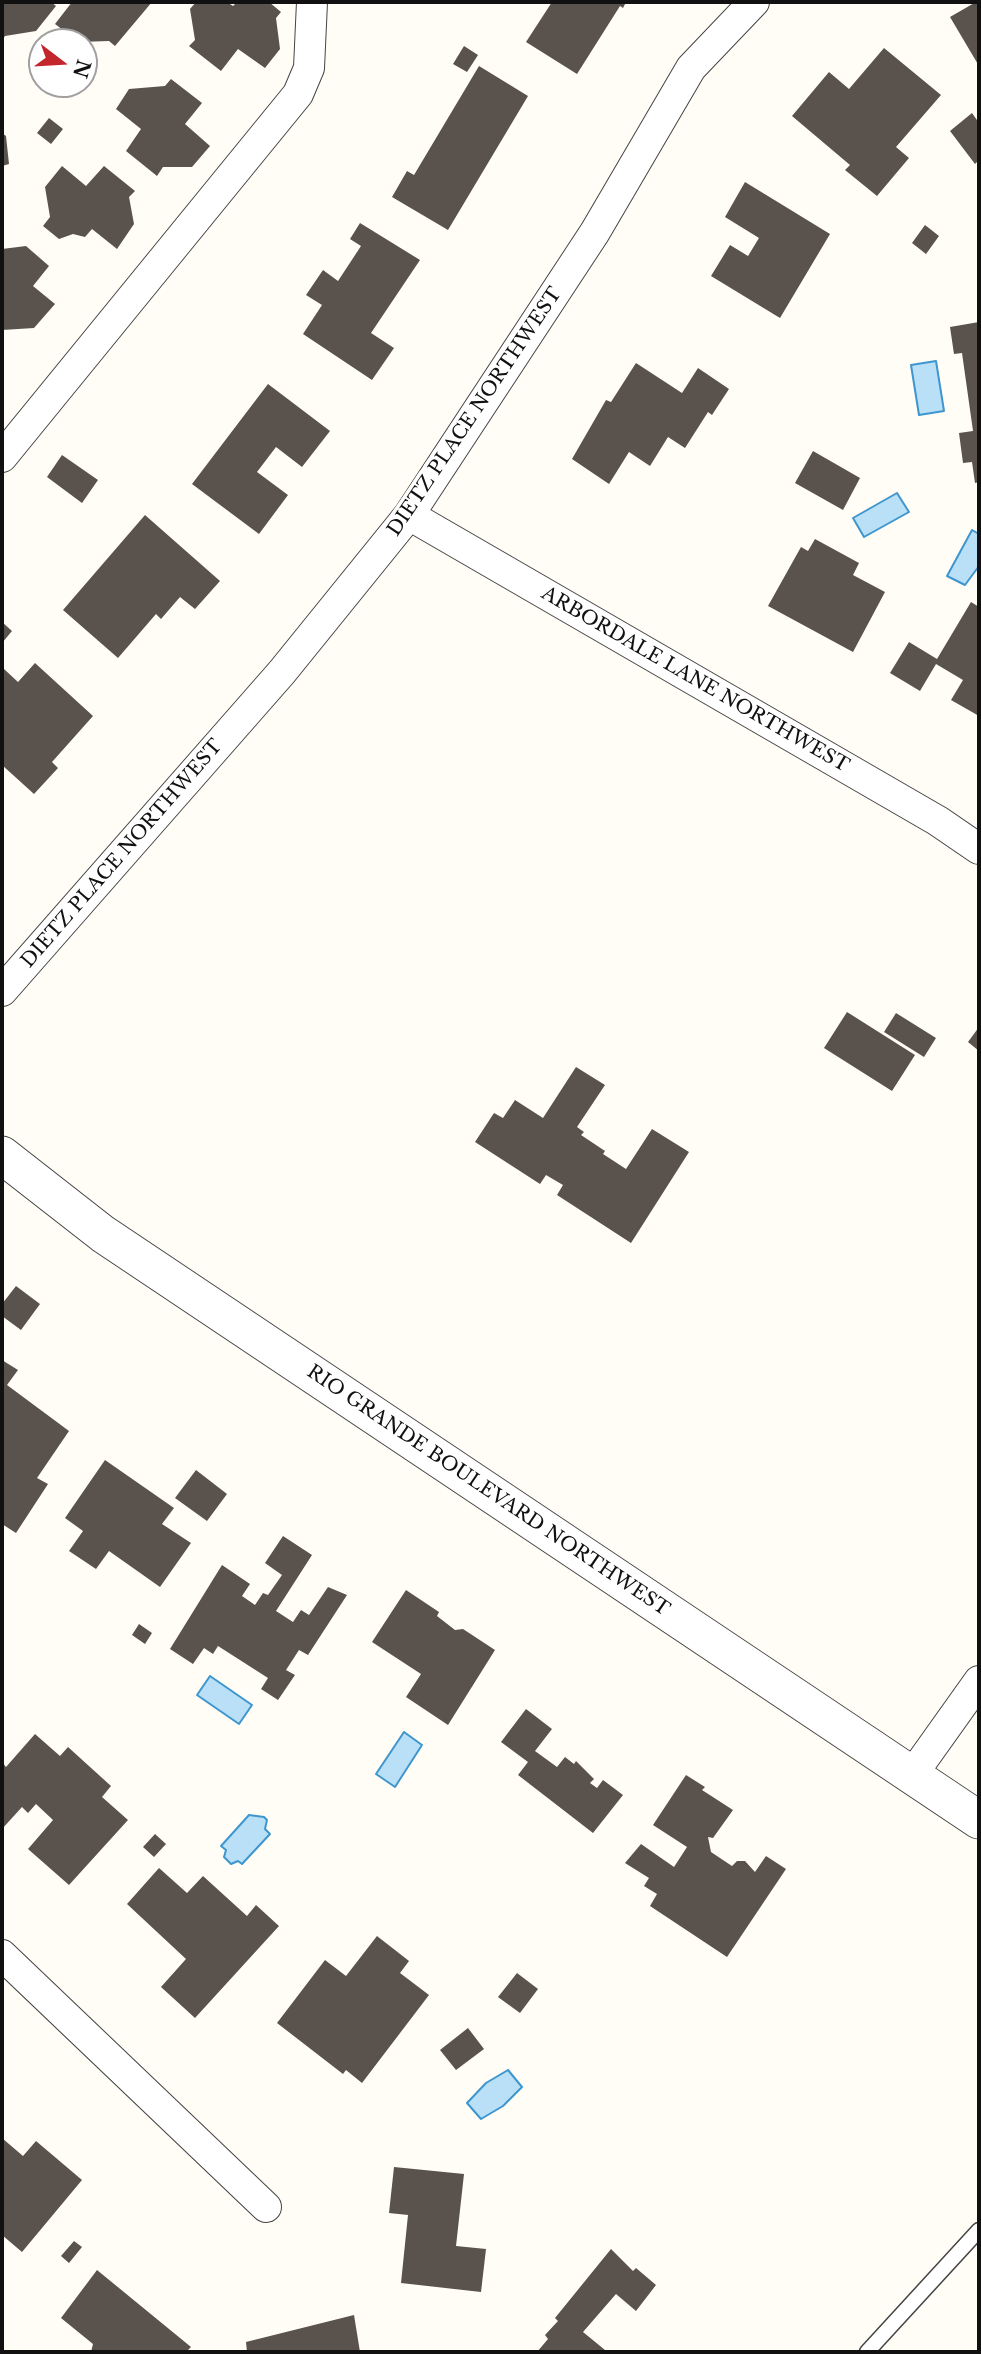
<!DOCTYPE html>
<style>
body{margin:0}
#map{position:relative;width:981px;height:2354px;overflow:hidden;background:#fffdf5;font-family:"Libre Baskerville",serif}
canvas{display:block}
.frame{position:absolute;inset:0;border:4px solid #111;pointer-events:none}
.north{position:absolute;left:28px;top:28px;width:70px;height:70px;box-sizing:border-box;background:#fff;border:2px solid #a0a0a0;border-radius:50%;rotate:107deg;font-size:19px;font-weight:700;line-height:28px;text-align:center;color:#111}
.north::after{content:'';display:block;margin:auto;width:24px;height:32px;background:#c4262e;clip-path:polygon(50% 0,100% 100%,50% 72%,0 100%)}
</style>
<div id="map">
<canvas width="981" height="2354"></canvas>
<div class="frame"></div>
<div class="north">N</div>
</div>
<script>
const ctx = document.querySelector('canvas').getContext('2d');
ctx.lineJoin = 'round';
function paint(path, color) { ctx.fillStyle = color; ctx.fill(path, 'evenodd'); }
const shape = rows => new Path2D(rows.map(r => 'M' + r).join(''));
function trace(path, color, width, dash) { ctx.strokeStyle = color; ctx.lineWidth = width; ctx.lineCap = dash ? 'butt' : 'round'; ctx.setLineDash(dash || []); ctx.stroke(path); }
function label(font, color, halo, rows, align = 'center') {
  ctx.font = font + ' "Libre Baskerville",serif'; ctx.lineWidth = 7; ctx.setLineDash([]); ctx.textBaseline = 'middle'; ctx.strokeStyle = halo; ctx.fillStyle = color; for (const [text, x, y, turn = 0] of rows) {
    ctx.save(); ctx.translate(x, y); ctx.rotate((+turn || 0) * Math.PI / 180); ctx.textAlign = isNaN(turn) ? turn : align; if (halo) ctx.strokeText(text, 0, 0); ctx.fillText(text, 0, 0); ctx.restore();
  }
}
const water = shape([
 [936,361,944,411,919,415,911,365,936,361],
 [897,493,909,512,864,537,853,518,897,493],
 [972,530,979,534,979,566,965,585,947,576,972,530],
 [210,1676,252,1705,239,1724,197,1695,210,1676],
 [404,1732,422,1745,395,1787,376,1774,404,1732],
 [249,1815,264,1817,267,1820,265,1829,270,1834,242,1864,238,1861,231,1864,224,1857,226,1850,221,1846,249,1815],
 [508,2070,522,2087,503,2106,481,2119,467,2103,486,2083,508,2070]
]);
const building = shape([
 [2,2,51,2,56,6,36,31,5,36,2,40],
 [72,2,152,2,115,46,109,41,79,42,55,24],
 [196,2,227,2,233,6,237,2,269,2,281,12,276,18,280,49,265,68,238,49,221,71,189,46,195,40,190,9],
 [552,2,626,2,623,8,620,6,577,74,526,42],
 [976,2,979,2,979,66,950,17],
 [464,46,478,55,467,72,453,64],
 [884,48,941,95,896,147,909,158,877,196,845,170,850,165,792,116,829,72,849,89],
 [479,66,528,96,448,230,392,197,407,171,414,175],
 [171,79,202,103,185,124,210,146,192,167,163,167,157,176,126,151,141,129,116,109,129,89,165,86],
 [972,113,979,123,979,160,975,164,950,131],
 [49,118,63,129,51,144,37,133],
 [2,133,6,136,9,164,2,166],
 [62,166,86,186,104,166,135,191,129,197,134,224,117,249,92,229,85,237,73,234,59,239,43,226,50,217,45,187],
 [745,182,830,234,780,318,711,276,730,245,748,256,759,238,725,217],
 [360,223,420,260,371,333,394,348,372,380,303,334,322,305,306,295,323,270,338,281,361,246,350,239],
 [925,225,939,236,926,254,912,243],
 [26,246,49,266,33,286,55,304,34,328,2,330,2,249],
 [979,322,979,482,975,483,972,462,963,463,959,433,973,431,962,353,954,354,950,327],
 [636,363,682,393,698,368,729,389,712,415,708,412,685,448,668,437,650,466,629,452,609,484,572,459,606,400,611,402],
 [268,384,330,431,302,467,276,447,257,472,288,495,259,534,192,484],
 [813,451,860,478,843,510,795,483],
 [62,455,98,480,82,503,47,477],
 [145,515,220,581,195,609,180,597,161,619,156,614,118,658,63,610],
 [815,539,859,563,853,575,885,592,853,652,768,606,801,547,808,551],
 [971,602,979,607,979,716,951,700,963,680,936,664,920,691,890,673,909,642,937,659],
 [2,622,12,631,2,643],
 [35,663,93,716,52,762,58,768,34,794,2,765,2,671,4,669,18,682],
 [847,1012,915,1055,892,1091,824,1048],
 [896,1013,936,1038,924,1057,884,1032],
 [979,1027,979,1051,968,1042],
 [576,1067,605,1085,577,1127,584,1132,581,1135,605,1151,603,1154,626,1169,652,1129,689,1152,631,1243,557,1195,563,1185,546,1175,540,1184,475,1142,494,1113,503,1118,515,1100,543,1118],
 [16,1286,40,1304,21,1330,2,1316,2,1304],
 [2,1360,18,1370,7,1385,69,1431,37,1478,48,1484,16,1533,2,1524],
 [105,1460,174,1508,162,1524,191,1543,160,1587,109,1551,96,1569,69,1551,83,1531,65,1518],
 [196,1470,227,1494,207,1521,175,1498],
 [283,1536,312,1555,276,1611,293,1622,301,1610,309,1615,328,1587,347,1595,308,1655,299,1650,286,1670,295,1675,278,1700,261,1689,268,1678,218,1646,213,1654,204,1648,193,1664,170,1649,222,1565,250,1584,242,1596,255,1605,263,1593,268,1595,282,1575,265,1563],
 [406,1590,439,1612,437,1616,455,1630,463,1629,495,1650,448,1725,406,1697,421,1674,372,1642],
 [139,1624,152,1633,145,1644,132,1635],
 [526,1709,552,1729,535,1751,557,1767,565,1757,574,1764,576,1761,594,1779,590,1783,597,1788,603,1780,623,1795,593,1833,518,1775,528,1762,501,1742],
 [35,1734,60,1756,68,1747,111,1786,102,1797,128,1820,69,1885,28,1849,53,1820,36,1804,28,1813,22,1807,2,1829,2,1762,6,1767],
 [686,1775,705,1787,702,1790,733,1810,713,1838,708,1837,711,1852,732,1866,737,1861,745,1861,755,1872,766,1856,786,1869,727,1957,650,1906,657,1894,644,1886,649,1878,625,1863,641,1844,674,1867,687,1847,653,1825],
 [155,1834,166,1844,154,1857,143,1847],
 [159,1868,187,1893,203,1876,247,1916,256,1905,279,1926,195,2018,161,1987,186,1959,127,1904],
 [377,1936,409,1961,400,1973,429,1995,362,2083,346,2070,343,2074,277,2023,325,1960,346,1976],
 [517,1973,538,1989,520,2013,498,1997],
 [468,2028,484,2049,456,2070,440,2050],
 [2,2138,23,2156,36,2141,82,2180,22,2252,2,2235],
 [394,2167,464,2174,456,2246,486,2249,481,2292,401,2283,408,2215,389,2213],
 [74,2241,82,2247,69,2263,61,2256],
 [611,2249,633,2271,636,2268,656,2285,636,2311,616,2294,583,2332,605,2350,603,2352,537,2352,548,2339,545,2335,558,2321,555,2318],
 [97,2270,191,2347,186,2352,91,2352,93,2344,61,2318],
 [354,2315,360,2352,247,2352,246,2342]
]);
const service = shape([
 [867,2352,979,2230]
]);
const minor = shape([
 [2,457,298,94,309,68,312,2],
 [409,515,938,821,979,849],
 [2,991,282,672,409,515,595,232,691,68,754,2],
 [912,1775,979,1681],
 [2,1955,266,2207]
]);
const tertiary = shape([
 [2,1155,103,1234,979,1820]
]);
const streetNames = [
 ["DIETZ PLACE NORTHWEST",475,412,-56],
 ["ARBORDALE LANE NORTHWEST",695,680,30],
 ["DIETZ PLACE NORTHWEST",122,854,-49],
 ["RIO GRANDE BOULEVARD NORTHWEST",488,1491,34]
];
paint(water, '#b9e0f7');
trace(water, '#3f96cf', 2);
paint(building, '#5a524d');
trace(service, '#444', 17);
trace(minor, '#444', 32);
trace(tertiary, '#444', 39);
trace(service, '#fff', 14);
trace(minor, '#fff', 30);
trace(tertiary, '#fff', 37);
label('19px', '#111', '#fff', streetNames);
</script>
